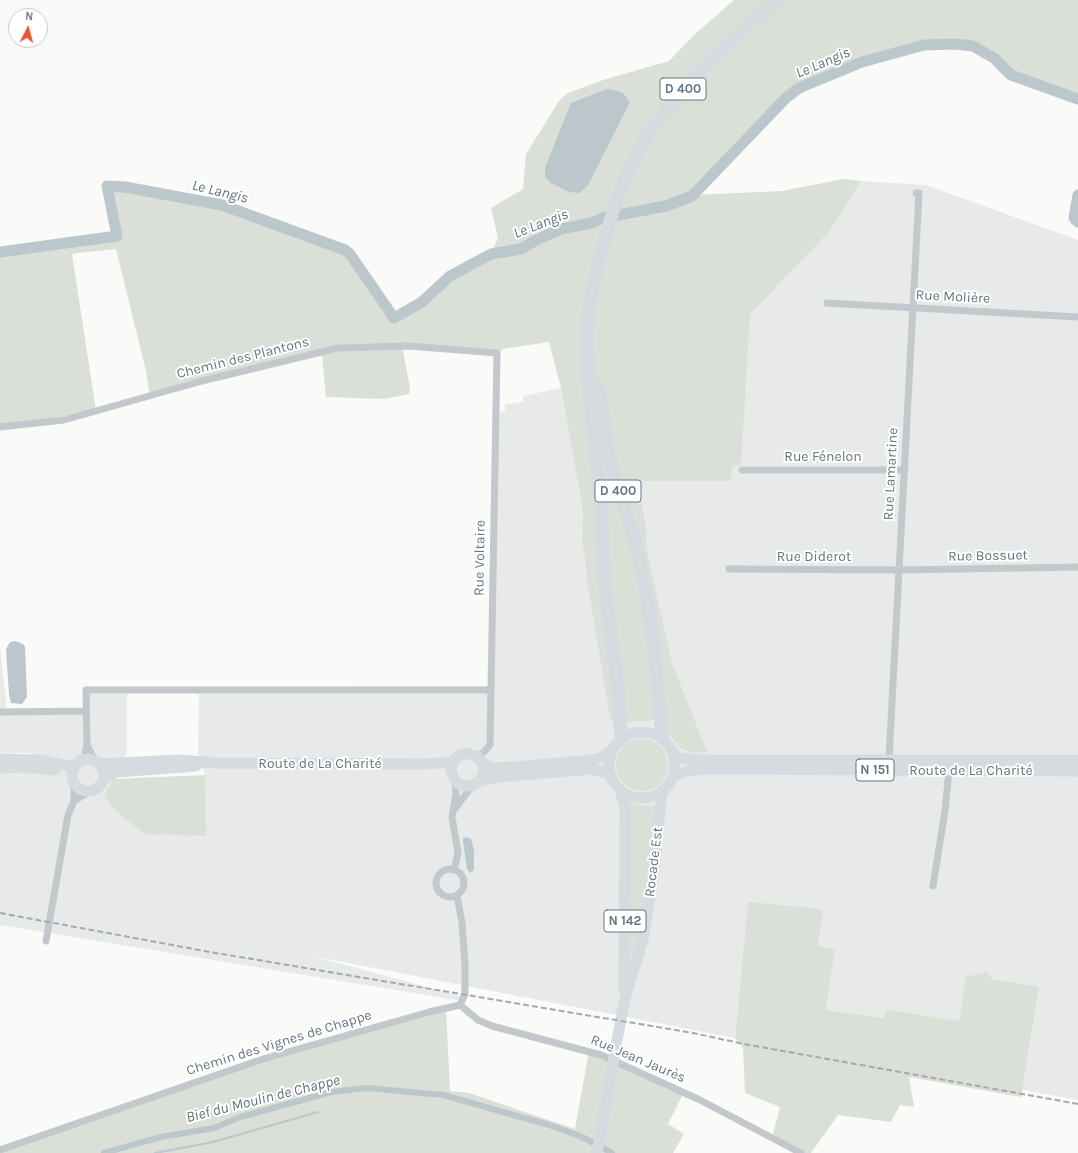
<!DOCTYPE html>
<meta charset="utf-8">
<style>
body{margin:0}
#map{position:relative;width:1078px;height:1153px;overflow:hidden;background:#fafaf8;font-family:Karla,sans-serif}
canvas{display:block}
.north{position:absolute;left:8px;top:8px;width:40px;height:40px;box-sizing:border-box;background:#fff;border:1px solid #c1c8cd;border-radius:50%;rotate:6deg;font-size:11px;font-weight:700;line-height:16px;text-align:center;color:#657683}
.north::after{content:'';display:block;margin:auto;width:14px;height:18px;background:#e4572e;clip-path:polygon(50% 0,100% 100%,50% 72%,0 100%)}
</style>
<div id="map">
<canvas width="1078" height="1153"></canvas>
<div class="north">N</div>
</div>
<script>
const ctx = document.querySelector('canvas').getContext('2d');
ctx.lineJoin = 'round';
function paint(path, color) { ctx.fillStyle = color; ctx.fill(path, 'evenodd'); }
const shape = rows => new Path2D(rows.map(r => 'M' + r).join(''));
function trace(path, color, width, dash) { ctx.strokeStyle = color; ctx.lineWidth = width; ctx.lineCap = dash ? 'butt' : 'round'; ctx.setLineDash(dash || []); ctx.stroke(path); }
function label(font, color, halo, rows, align = 'center') {
  ctx.font = font + ' Karla,sans-serif'; ctx.lineWidth = 4; ctx.setLineDash([]); ctx.textBaseline = 'middle'; ctx.strokeStyle = halo; ctx.fillStyle = color; for (const [text, x, y, turn = 0] of rows) {
    ctx.save(); ctx.translate(x, y); ctx.rotate((+turn || 0) * Math.PI / 180); ctx.textAlign = isNaN(turn) ? turn : align; if (halo) ctx.strokeText(text, 0, 0); ctx.fillText(text, 0, 0); ctx.restore();
  }
}
const built = shape([
 [861,181,926,185,1078,240,1078,1100,1022,1090,1039,987,967,977,959,1021,886,1009,884,1018,826,1010,835,949,818,946,823,909,748,903,735,1038,312,956,464,997,463,1001,0,925,0,769,34,760,34,753,0,753,0,646,7,711,86,711,86,690,127,689,127,753,104,795,110,805,126,820,145,834,205,775,198,754,199,690,331,690,365,686,491,686,496,412,505,411,505,404,523,402,523,396,561,388,583,511,582,537,588,587,610,719,621,722,659,720,678,746,683,750,686,752,706,752,672,663,647,551,646,526,638,481,732,465,741,465,749,313,759,305,830,231]
]);
const green = shape([
 [734,0,1078,0,1078,99,1011,75,994,58,973,46,955,44,924,45,902,50,862,62,799,88,787,97,693,195,782,191,843,179,861,181,830,231,759,305,750,313,741,466,732,465,731,481,638,481,646,526,647,551,672,663,707,752,692,753,683,750,678,746,659,720,616,723,610,719,588,587,582,537,583,511,561,388,549,342,503,349,497,353,352,346,150,396,146,371,116,249,77,253,72,254,96,411,0,427,0,252,117,236,107,186,125,187,222,205,345,250,350,254,394,318,422,302,450,276,491,254,498,238,491,208,523,189,526,154,559,101,568,93,603,80,669,61,693,36],
 [352,349,403,350,410,388,409,394,384,399,326,397,322,355],
 '616 765a26 26 0 1 1 52 0a26 26 0 1 1-52 0Z',
 [205,775,206,836,145,834,126,820,110,805,104,795,113,779],
 [628,803,648,806,657,805,654,856,635,958,627,956],
 [748,902,823,909,818,946,835,949,826,1010,884,1018,886,1009,959,1021,966,977,986,972,992,979,1039,987,1021,1097,909,1077,914,1107,900,1105,891,1122,838,1115,811,1153,801,1153,772,1138,780,1107,745,1093,743,1047,735,1038],
 [446,1009,450,1091,469,1093,575,1129,589,1051,684,1092,668,1124,684,1134,673,1153,0,1153,263,1059]
]);
const water = shape([
 [607,89,622,92,630,102,588,185,580,193,569,192,551,183,545,177,545,168,571,103],
 [15,641,23,644,25,647,27,697,22,704,11,703,9,695,6,649,10,642],
 [467,837,471,839,474,851,474,870,470,873,467,869,463,841,463,838]
]);
const stream = shape([
 [155,1153,213,1142,318,1112]
]);
const canal = shape([
 [104,1153,161,1137,214,1128,240,1117,332,1092,367,1088,443,1095,549,1125,580,1136,612,1153]
]);
const river = shape([
 [1078,195,1074,218,1078,222],
 [0,252,117,236,107,186,125,187,222,205,345,250,350,254,394,318,422,302,450,276,491,254,521,249,538,239,561,229,592,223,603,218,666,206,692,196,787,97,799,88,862,62,924,45,955,44,973,46,994,58,1011,75,1078,99]
]);
const street = shape([
 [827,303,1078,317],
 [0,427,64,420,202,381,338,348,409,346,497,353,490,745,483,753,476,756],
 [742,470,905,470],
 [729,569,899,570,1078,567],
 [0,712,86,711],
 [87,745,95,761],
 [889,759,919,193,916,193],
 [84,760,87,743,86,690,491,690],
 [74,801,74,785],
 [454,810,472,786],
 '436 883a14 14 0 1 1 28 0a14 14 0 1 1-28 0Z',
 [454,870,458,853,452,817,456,795,455,781],
 [933,886,945,811,949,770],
 [46,941,68,815,74,801,88,792],
 [460,1005,478,1020,492,1026,601,1055,700,1100,801,1153],
 [0,1150,263,1059,429,1012,460,1005,465,994,465,965,462,923,457,895]
]);
const primary = shape([
 '609 765a33 33 0 1 1 66 0a33 33 0 1 1-66 0Z',
 [674,754,679,758,699,760,1078,760],
 '72 775a16 16 0 1 1 32 0a16 16 0 1 1-32 0Z',
 [0,759,42,760,69,766,75,765],
 [482,762,490,768,515,767,592,760,600,758,613,750],
 [99,764,179,760,216,763,424,764,453,762],
 [0,768,26,767,55,770],
 [673,777,687,771,705,769,1078,771],
 [104,778,117,772,196,766],
 [480,781,484,769,478,757,467,753,460,755,454,760,451,768,452,775,457,783,465,786,472,786,480,781,500,777,592,769,610,774],
 [620,790,625,808,624,989],
 [597,1153,624,1002,643,939,654,872,661,799,663,791]
]);
const highway = shape([
 [598,387,609,455,620,496,633,533,642,570,654,645,662,738],
 [621,740,618,688,604,579,601,500,588,381,587,339,588,312,599,259,616,201,632,163,651,129,703,67,763,12,780,0]
]);
const rail = shape([
 [0,913,210,952,693,1033,744,1044,1078,1104]
]);
const shields = [
 [683,89,46],
 [618,491,46],
 [875,770,38],
 [625,921,42]
];
const shieldNames = [
 ["D 400",683,89],
 ["D 400",618,491],
 ["N 151",875,770],
 ["N 142",625,921]
];
const streetNames = [
 ["Rue Molière",953,297,3],
 ["Chemin des Plantons",243,358,-14],
 ["Rue Fénelon",823,457],
 ["Rue Lamartine",891,474,-87],
 ["Rue Bossuet",988,556,-1],
 ["Rue Diderot",814,557],
 ["Rue Voltaire",480,558,-89],
 ["Route de La Charité",320,764],
 ["Route de La Charité",971,771],
 ["Rocade Est",654,862,-83],
 ["Chemin des Vignes de Chappe",279,1043,-17],
 ["Rue Jean Jaurès",638,1059,23]
];
const waterNames = [
 ["Le Langis",823,63,-23],
 ["Le Langis",220,192,14],
 ["Le Langis",541,224,-21],
 ["Bief du Moulin de Chappe",263,1099,-14]
];
paint(built, '#e8e9e9');
paint(green, '#dadfd7');
paint(water, '#bbc7cb');
trace(stream, '#bbc7cb', 2);
trace(canal, '#bbc7cb', 6);
trace(river, '#bbc7cb', 11);
trace(street, '#c3c8cc', 7);
trace(primary, '#d6dbdf', 11);
trace(highway, '#d6dbdf', 13);
trace(rail, '#a2aab0', 2, [6, 3]);
for (const [x, y, w] of shields) { const box = new Path2D(); box.roundRect(x - w / 2, y - 11, w, 22, 3); ctx.fillStyle = '#fff'; ctx.fill(box); trace(box, '#657683', 1); }
label('bold 13px', '#657683', null, shieldNames);
label('14px', '#657683', '#fff', streetNames);
label('italic 15px', '#60757c', '#fff', waterNames);
</script>
